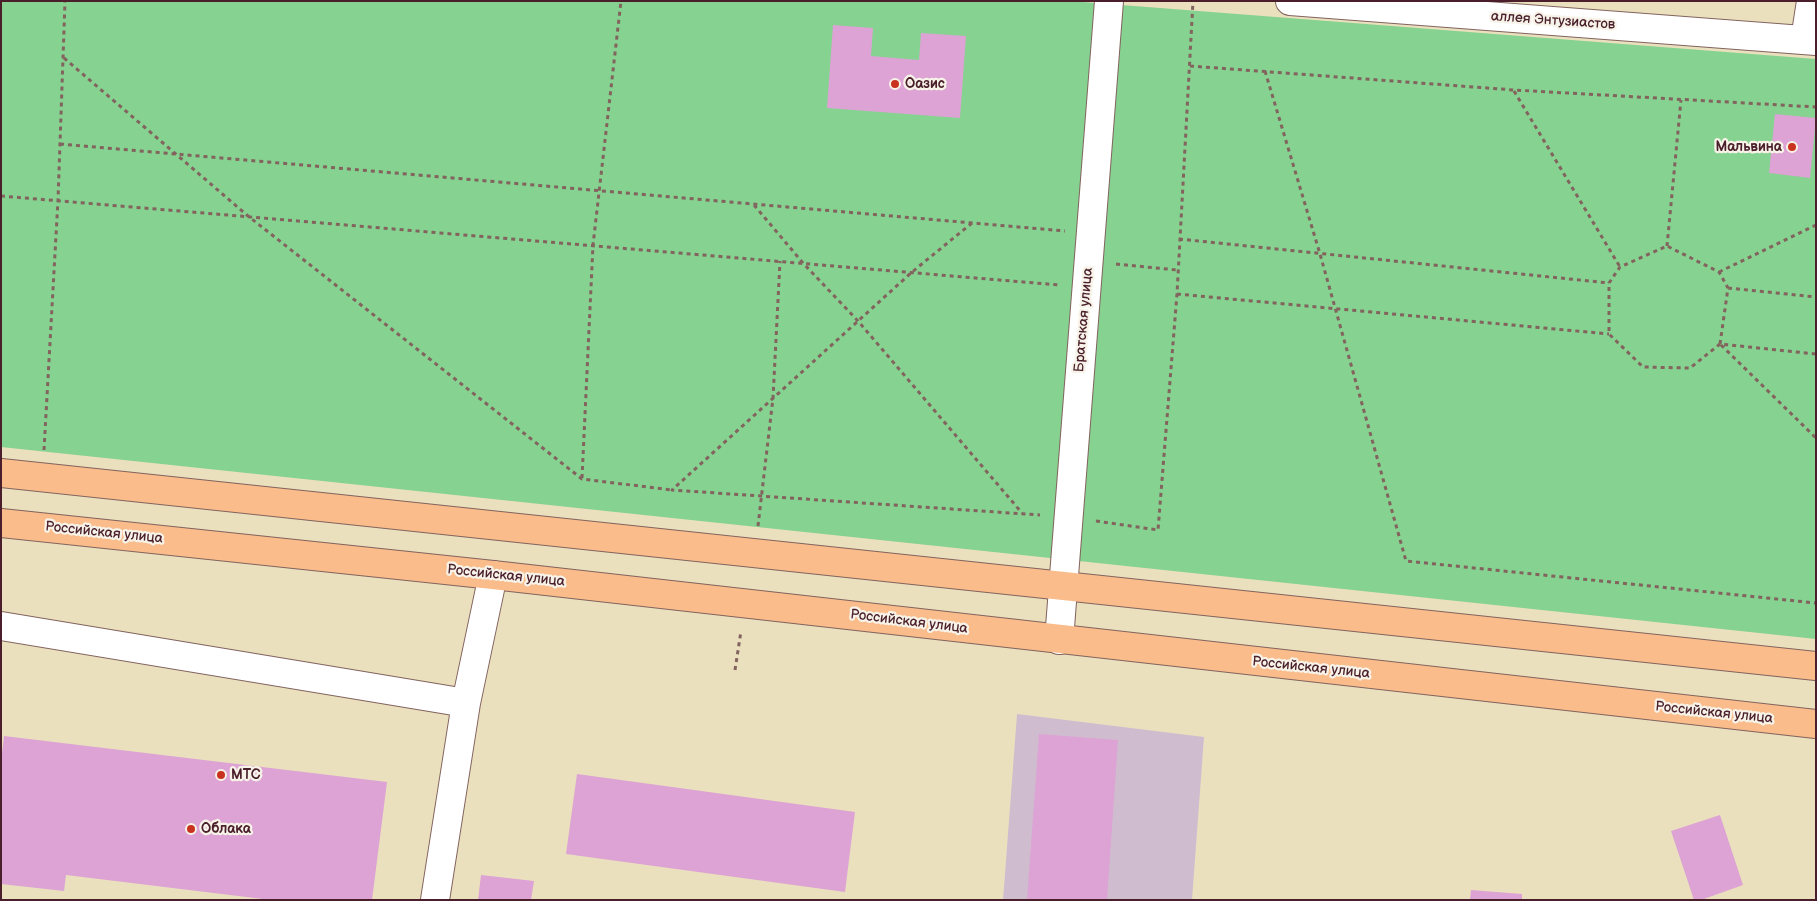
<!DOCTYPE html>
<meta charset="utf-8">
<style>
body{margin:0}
#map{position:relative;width:1817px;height:901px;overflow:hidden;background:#eae0be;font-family:"Balsamiq Sans",sans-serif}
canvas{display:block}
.frame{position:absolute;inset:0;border:2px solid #4a1f2b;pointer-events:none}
</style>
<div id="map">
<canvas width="1817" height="901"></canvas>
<div class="frame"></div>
</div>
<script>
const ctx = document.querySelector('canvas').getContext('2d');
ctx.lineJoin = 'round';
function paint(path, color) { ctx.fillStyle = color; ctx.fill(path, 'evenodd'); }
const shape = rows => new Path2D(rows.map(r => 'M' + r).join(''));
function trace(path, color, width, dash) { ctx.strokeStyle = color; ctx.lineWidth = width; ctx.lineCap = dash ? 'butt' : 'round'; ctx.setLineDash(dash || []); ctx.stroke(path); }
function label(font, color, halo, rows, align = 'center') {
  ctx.font = font + ' "Balsamiq Sans",sans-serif'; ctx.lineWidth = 4.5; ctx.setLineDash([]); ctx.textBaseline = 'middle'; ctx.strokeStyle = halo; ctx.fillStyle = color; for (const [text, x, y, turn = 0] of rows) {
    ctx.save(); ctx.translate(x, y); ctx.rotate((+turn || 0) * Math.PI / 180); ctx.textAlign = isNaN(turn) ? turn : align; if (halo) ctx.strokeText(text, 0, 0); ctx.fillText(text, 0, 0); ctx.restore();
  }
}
const industrial = shape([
 [1017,714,1204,737,1192,900,1003,900]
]);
const green = shape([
 [1,1,1070,1,1816,59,1816,639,1,447]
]);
const building = shape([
 [833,25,873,28,871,56,919,60,921,33,966,36,960,118,827,108],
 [1775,114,1816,118,1810,178,1769,173],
 [1039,734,1118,740,1107,900,1027,900],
 [4,736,387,782,372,900,271,900,66,875,64,891,1,884,1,761],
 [577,774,855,812,845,892,566,854],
 [1720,815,1743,885,1701,900,1694,900,1671,831],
 [481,875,534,881,531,900,478,900],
 [1471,890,1522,894,1522,900,1470,900]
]);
const path = shape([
 [64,58,248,216,582,479,672,490],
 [1190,66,1514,90,1816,107],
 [1265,71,1320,254,1406,561,1816,603],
 [1514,91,1620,267],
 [60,144,1065,231],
 [1,196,1059,285],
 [754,205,803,263,858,321,1022,513],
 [972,223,912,272,672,490,1040,515],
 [1179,239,1609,283],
 [1667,246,1681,100],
 [1116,264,1177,270],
 [1719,272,1816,225],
 [1728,288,1816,297],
 [1177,294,1609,334],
 [1720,344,1728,288,1719,272,1667,246,1620,267,1609,283,1609,334,1643,367,1690,368,1720,344,1816,354],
 [1721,345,1816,438],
 [44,450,58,200,65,1],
 [582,478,593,245,621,1],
 [1096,521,1158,530,1177,294,1193,1],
 [758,526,773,398,780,261],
 [735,670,741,631]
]);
const minor = shape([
 [1290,1,1816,41],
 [1805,40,1811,1],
 [1,626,466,703],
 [1059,640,1109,1],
 [435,900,466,703,493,575]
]);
const major = shape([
 [1,473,1816,666],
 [1,523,493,575,1816,724]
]);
const markers = [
 [895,84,5,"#c8321e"],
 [1792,147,5,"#c8321e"],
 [221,775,5,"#c8321e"],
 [191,829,5,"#c8321e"]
];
const streetNames = [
 ["аллея Энтузиастов",1553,21,4],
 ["Братская улица",1084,320,-85],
 ["Российская улица",104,533,6],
 ["Российская улица",506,576,6],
 ["Российская улица",909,622,7],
 ["Российская улица",1311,668,6],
 ["Российская улица",1714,713,6]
];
const poiNames = [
 ["Оазис",905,84],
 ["Мальвина",1782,147,"right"],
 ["МТС",231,775],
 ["Облака",201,829]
];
paint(industrial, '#cfbdcf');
paint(green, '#86d290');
paint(building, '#dca3d4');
trace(minor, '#82635e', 30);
trace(major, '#82635e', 30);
trace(path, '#82635e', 3, [4, 4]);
trace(minor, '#fff', 28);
trace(major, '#f9bc8a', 28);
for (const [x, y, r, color] of markers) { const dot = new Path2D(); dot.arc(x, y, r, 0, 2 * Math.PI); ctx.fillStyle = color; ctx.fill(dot); trace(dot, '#f7f3e8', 2); }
label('14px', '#4a1f2b', '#f7f3e8', streetNames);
label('bold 14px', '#4a1f2b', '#f7f3e8', poiNames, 'left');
</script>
